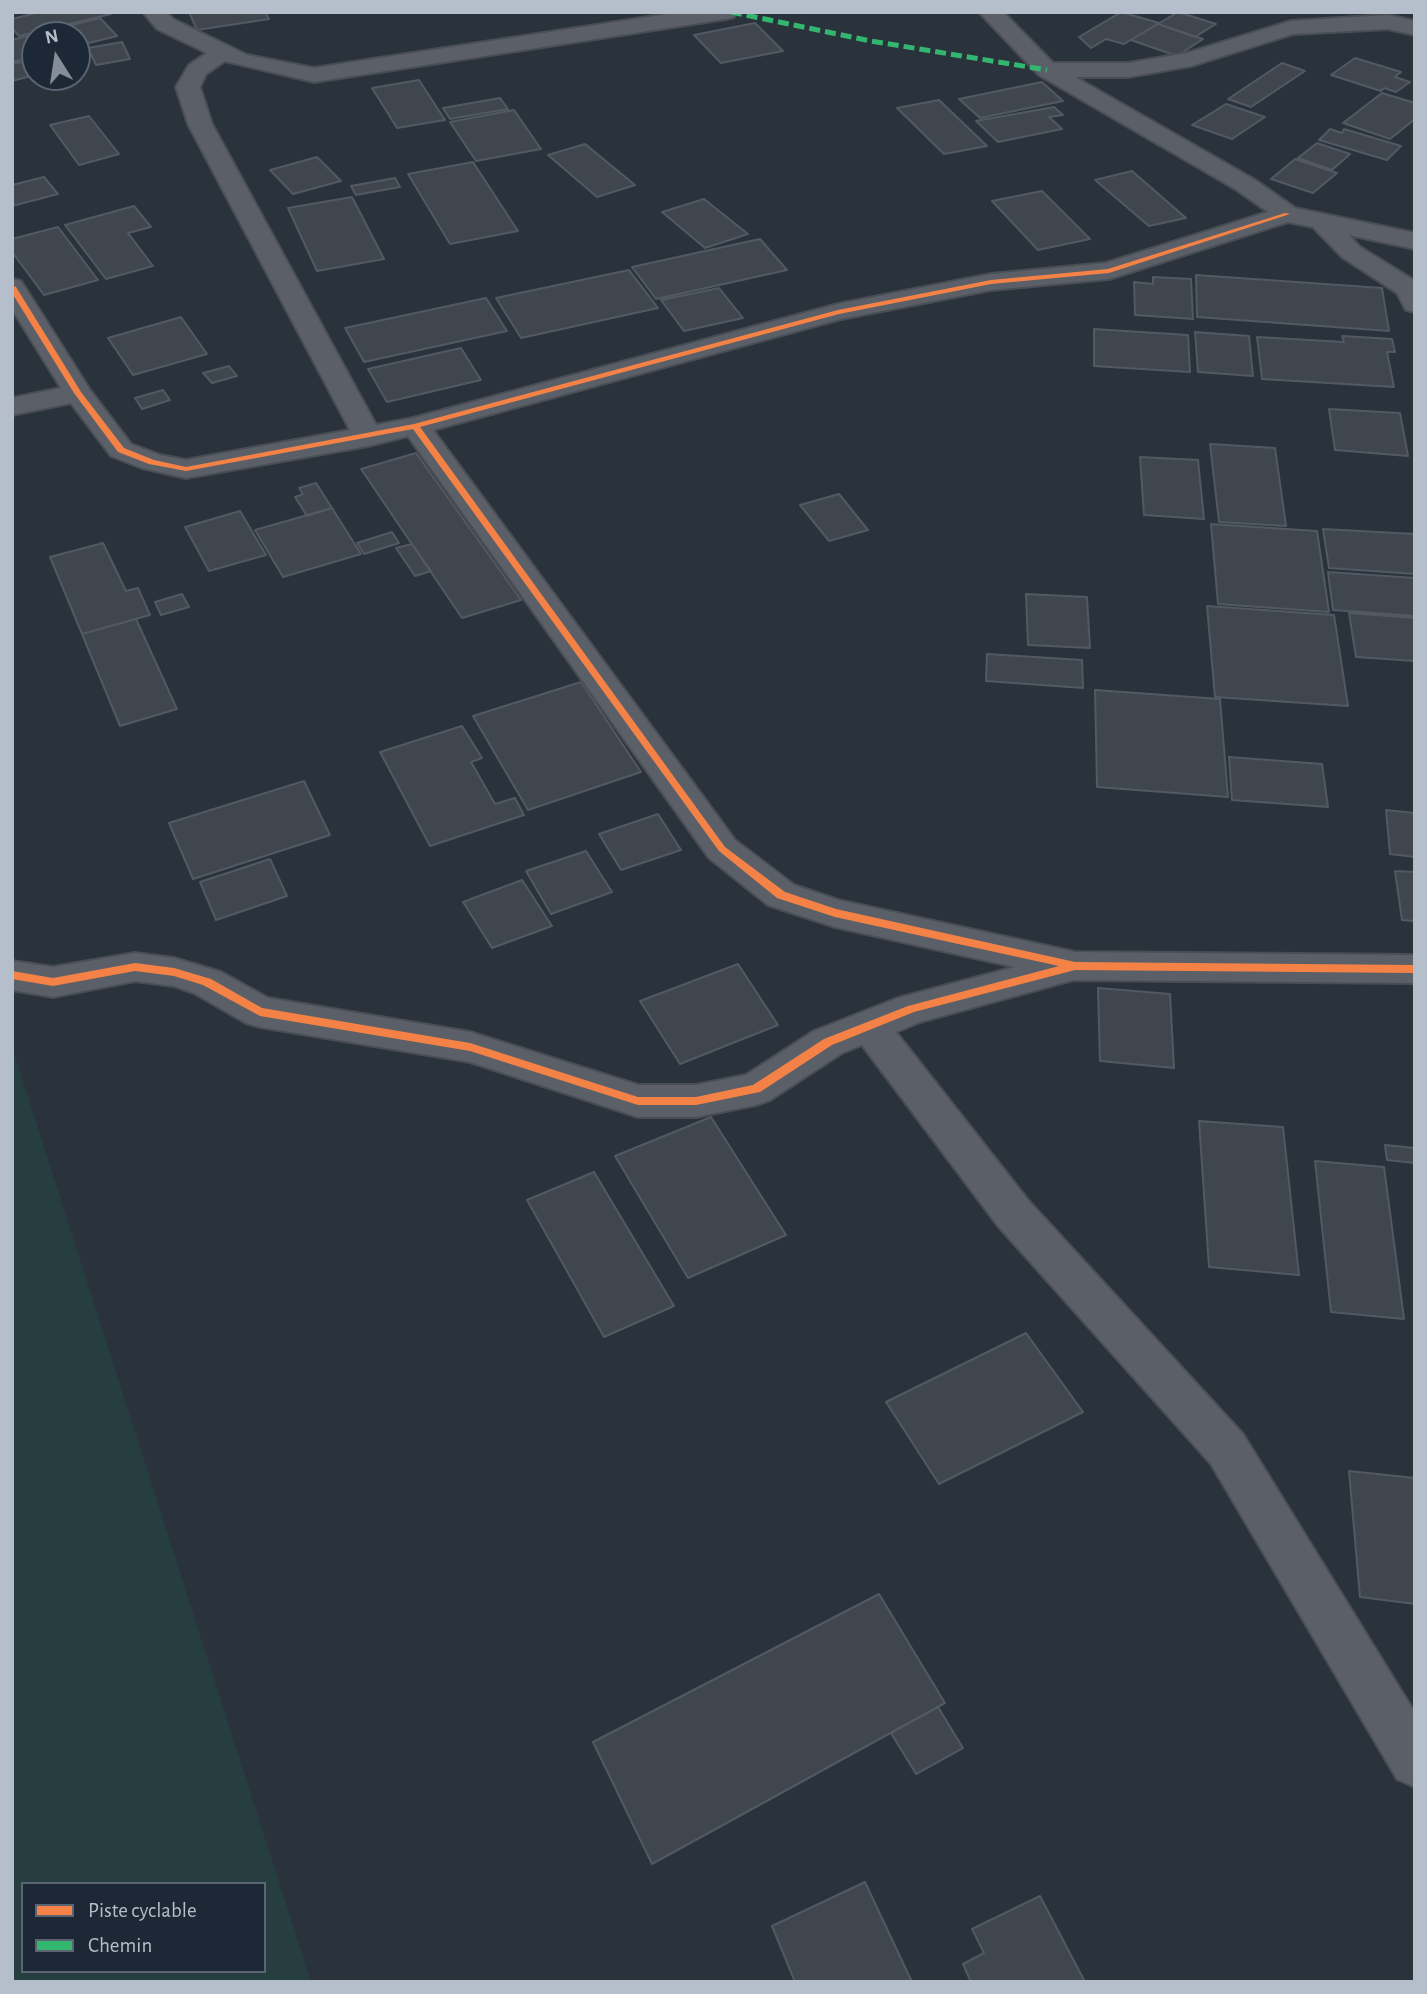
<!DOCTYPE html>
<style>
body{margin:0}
#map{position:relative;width:1427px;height:1994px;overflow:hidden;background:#2a323b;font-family:"Alegreya Sans",sans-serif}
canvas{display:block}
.frame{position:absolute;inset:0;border:14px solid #b5becb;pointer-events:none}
.legend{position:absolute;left:21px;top:1882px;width:245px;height:91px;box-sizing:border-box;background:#1d2836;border:2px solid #5a6472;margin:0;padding:9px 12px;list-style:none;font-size:21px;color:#b5becb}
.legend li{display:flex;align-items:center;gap:14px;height:35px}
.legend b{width:35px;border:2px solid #5a6472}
.north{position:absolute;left:21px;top:21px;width:70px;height:70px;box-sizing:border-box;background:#1d2836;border:2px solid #5a6472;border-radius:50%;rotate:348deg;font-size:19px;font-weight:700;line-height:28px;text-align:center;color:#b5becb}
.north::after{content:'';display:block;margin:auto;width:24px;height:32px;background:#848d99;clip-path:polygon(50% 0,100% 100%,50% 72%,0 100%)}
</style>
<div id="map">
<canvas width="1427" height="1994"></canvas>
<div class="frame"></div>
<ul class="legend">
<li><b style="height:9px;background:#f48246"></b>Piste cyclable</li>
<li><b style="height:9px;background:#33b770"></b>Chemin</li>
</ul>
<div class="north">N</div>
</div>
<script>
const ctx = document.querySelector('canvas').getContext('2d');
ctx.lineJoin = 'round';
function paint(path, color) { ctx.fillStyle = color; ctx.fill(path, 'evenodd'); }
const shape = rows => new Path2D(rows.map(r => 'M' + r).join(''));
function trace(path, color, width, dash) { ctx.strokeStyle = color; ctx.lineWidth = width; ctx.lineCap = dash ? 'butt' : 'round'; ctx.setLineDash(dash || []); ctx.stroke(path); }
const green = shape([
 [12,1047,311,1982,12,1982],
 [23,1884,264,1884,264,1971,23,1971]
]);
const building = shape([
 [40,12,110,12,111,14,19,36,12,28,12,19,40,12],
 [189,12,265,12,269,19,197,30,189,12],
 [1121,12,1159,23,1124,44,1106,39,1091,48,1079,37,1121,12],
 [1178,12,1216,24,1195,37,1158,24,1178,12],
 [100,18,117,36,77,46,77,35,35,35,35,56,12,62,12,40,100,18],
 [755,23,783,51,721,63,694,35,755,23],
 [1158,24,1203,39,1177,56,1131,40,1158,24],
 [122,42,130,59,96,65,88,48,122,42],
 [1355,58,1401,72,1395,77,1410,82,1396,92,1384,88,1381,91,1331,75,1355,58],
 [35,59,35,75,12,81,12,64,35,59],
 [1282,63,1305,71,1251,107,1228,99,1282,63],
 [419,80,445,120,397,128,372,88,419,80],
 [1042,82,1063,101,980,118,959,99,1042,82],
 [1382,93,1415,103,1415,119,1390,139,1343,123,1382,93],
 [500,98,508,109,450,119,443,108,500,98],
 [939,100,987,146,944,154,897,108,939,100],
 [1226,104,1265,117,1232,139,1192,125,1226,104],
 [1054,107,1063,115,1049,117,1062,129,998,142,976,121,1054,107],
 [514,110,541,149,476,161,450,122,514,110],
 [89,116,119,154,79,165,50,125,89,116],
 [1330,129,1342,133,1344,129,1401,146,1387,160,1319,140,1330,129],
 [1317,143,1350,154,1332,170,1298,158,1317,143],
 [585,144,635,185,597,197,548,155,585,144],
 [317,157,341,181,293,194,270,170,317,157],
 [1295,159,1337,173,1313,193,1271,179,1295,159],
 [473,162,518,231,450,244,408,174,473,162],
 [1132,171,1186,218,1149,226,1095,180,1132,171],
 [44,177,58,194,12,206,12,185,44,177],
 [395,178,400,187,356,195,351,186,395,178],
 [1042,191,1090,239,1038,250,992,201,1042,191],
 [352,197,384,259,317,271,288,208,352,197],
 [704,199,748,234,705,248,662,212,704,199],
 [134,206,151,227,128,233,153,266,106,279,65,225,134,206],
 [58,227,98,280,44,295,12,252,12,239,58,227],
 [760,239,787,270,656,299,632,267,760,239],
 [629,270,658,308,521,338,496,298,629,270],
 [1196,275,1382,288,1389,331,1197,317,1196,275],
 [1153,277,1191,279,1193,319,1135,315,1134,282,1153,284,1153,277],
 [719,288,743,318,684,331,661,300,719,288],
 [486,298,507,331,364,362,345,328,486,298],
 [181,317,207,354,133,375,108,338,181,317],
 [1094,329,1188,335,1190,372,1094,366,1094,329],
 [1195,332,1249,336,1253,376,1198,372,1195,332],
 [1342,336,1392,339,1395,352,1387,352,1394,387,1262,379,1257,337,1344,342,1342,336],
 [461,348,481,380,387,402,368,369,461,348],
 [229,366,237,376,212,383,203,373,229,366],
 [163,390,170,400,142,409,135,398,163,390],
 [1329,409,1400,413,1408,456,1335,450,1329,409],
 [1210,444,1275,448,1286,526,1219,522,1210,444],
 [416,453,521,600,462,618,361,469,416,453],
 [1140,457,1198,460,1204,519,1144,515,1140,457],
 [316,483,332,508,307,516,295,497,303,494,299,488,316,483],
 [839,494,868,530,829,541,800,505,839,494],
 [332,508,361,554,283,577,255,530,332,508],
 [240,511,266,555,209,571,185,527,240,511],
 [1211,524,1317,531,1329,612,1218,604,1211,524],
 [1323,529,1415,534,1415,574,1329,568,1323,529],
 [392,532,399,543,364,554,357,543,392,532],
 [103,543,126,591,138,588,150,615,82,634,50,557,103,543],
 [412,544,431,571,415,576,396,548,412,544],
 [1328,572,1415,578,1415,616,1333,610,1328,572],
 [182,594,189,607,161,615,155,602,182,594],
 [1026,594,1087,597,1090,648,1028,645,1026,594],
 [1207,606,1334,615,1348,706,1215,697,1207,606],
 [1349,613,1415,618,1415,661,1356,657,1349,613],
 [136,619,177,709,120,726,82,634,136,619],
 [987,654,1082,660,1083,688,986,681,987,654],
 [581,682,641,772,528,810,473,716,581,682],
 [1095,690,1220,699,1228,797,1097,787,1095,690],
 [462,726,482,758,471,762,495,804,515,798,524,815,430,846,380,752,462,726],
 [1229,757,1322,764,1328,807,1232,800,1229,757],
 [304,781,330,835,193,879,169,823,304,781],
 [1386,810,1415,813,1415,857,1390,854,1386,810],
 [658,814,681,850,621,870,599,834,658,814],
 [586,851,612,892,551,914,526,871,586,851],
 [270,859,287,896,216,920,200,882,270,859],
 [1395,871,1415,872,1415,921,1402,920,1395,871],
 [522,880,552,926,492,948,463,902,522,880],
 [738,964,778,1025,680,1064,640,1001,738,964],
 [1098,988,1170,994,1174,1068,1100,1061,1098,988],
 [711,1117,786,1235,688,1278,615,1156,711,1117],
 [1199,1121,1283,1127,1299,1275,1209,1267,1199,1121],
 [1385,1145,1415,1148,1415,1163,1387,1160,1385,1145],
 [1315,1161,1384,1167,1404,1319,1331,1312,1315,1161],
 [594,1172,674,1306,604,1337,527,1200,594,1172],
 [1026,1333,1083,1412,939,1484,886,1402,1026,1333],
 [1349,1471,1415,1478,1415,1604,1360,1597,1349,1471],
 [879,1594,945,1703,652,1864,593,1742,879,1594],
 [938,1707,963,1748,916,1774,891,1733,938,1707],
 [865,1882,912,1982,795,1982,772,1926,865,1882],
 [1040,1896,1085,1982,971,1982,963,1964,984,1953,972,1929,1040,1896]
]);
const street = shape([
 [143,12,166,12,173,19,247,55,314,68,681,12,737,12,734,17,726,19,314,82,225,61,206,74,200,87,212,124,376,425,413,418,838,304,991,274,1106,263,1268,212,1237,190,1039,75,979,12,1003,12,1053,63,1128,63,1187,53,1291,21,1388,15,1415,21,1415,35,1388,29,1293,34,1191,66,1128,77,1075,77,1255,180,1295,208,1415,233,1415,249,1349,235,1360,247,1415,281,1415,312,1406,310,1397,293,1342,257,1313,227,1288,222,1109,279,991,290,841,319,433,430,735,840,794,885,838,900,1075,952,1415,955,1415,983,1073,980,920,1022,896,1032,1028,1200,1243,1434,1415,1713,1415,1787,1397,1779,1211,1464,998,1226,862,1045,842,1053,770,1100,756,1105,696,1117,638,1117,470,1062,260,1027,246,1023,194,993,174,986,135,981,53,997,12,990,12,961,53,967,135,953,174,958,221,972,268,998,470,1032,638,1085,696,1085,746,1075,814,1031,898,998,1015,967,835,927,768,905,709,858,408,436,368,446,186,478,142,468,111,456,71,403,12,415,12,398,61,388,12,309,12,279,21,281,90,390,131,444,160,455,186,460,350,430,188,124,176,87,189,65,207,53,157,29,143,12]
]);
const quiet = shape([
 [731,12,871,41,1047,70]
]);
const cycleway = shape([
 [1285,213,1290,214,1109,273,991,284,839,314,420,427,725,847,785,892,836,909,1075,962,1415,965,1415,973,1075,970,914,1012,832,1045,760,1092,696,1105,638,1105,470,1051,260,1016,203,985,174,976,135,971,53,986,12,979,12,971,53,978,135,963,174,968,211,979,262,1008,470,1043,638,1097,696,1097,753,1085,824,1039,908,1006,1059,966,835,917,777,898,719,851,413,429,186,471,149,464,118,452,74,393,12,293,12,285,16,287,81,392,124,448,154,460,186,467,414,424,838,310,991,280,1108,269,1285,213]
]);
paint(green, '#273e41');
paint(building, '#40464e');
trace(building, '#525962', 2);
trace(street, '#494e55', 4);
paint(street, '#5b6068');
trace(quiet, '#33b770', 5, [11, 5]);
paint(cycleway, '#f48246');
</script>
